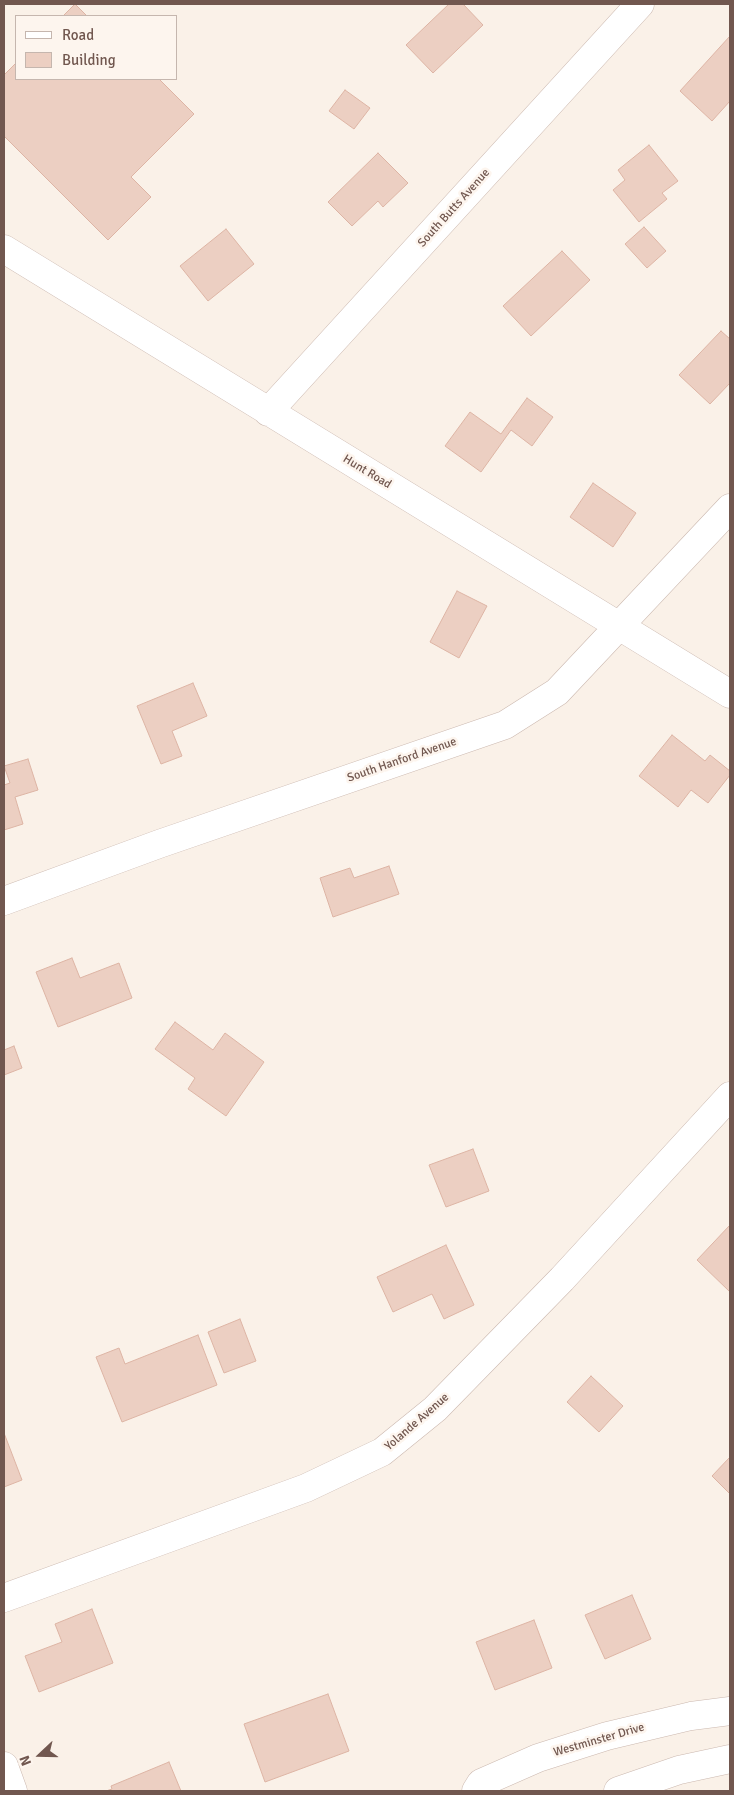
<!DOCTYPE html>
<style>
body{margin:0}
#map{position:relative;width:734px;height:1795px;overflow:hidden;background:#faf1e8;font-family:Signika,sans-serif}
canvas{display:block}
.frame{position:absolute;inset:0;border:5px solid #71574f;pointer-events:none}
.legend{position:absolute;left:15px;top:15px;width:162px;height:65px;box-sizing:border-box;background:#fdf5ee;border:1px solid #c5b6ae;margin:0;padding:6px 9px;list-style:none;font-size:15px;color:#71574f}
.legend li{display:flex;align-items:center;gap:10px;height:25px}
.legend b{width:25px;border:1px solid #c5b6ae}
.north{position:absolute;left:15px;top:1730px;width:50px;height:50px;-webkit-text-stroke:4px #fdf5ee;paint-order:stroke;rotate:249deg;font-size:14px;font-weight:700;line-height:20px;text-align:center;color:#71574f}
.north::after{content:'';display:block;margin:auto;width:18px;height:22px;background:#71574f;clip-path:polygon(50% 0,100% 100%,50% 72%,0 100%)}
</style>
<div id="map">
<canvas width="734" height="1795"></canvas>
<div class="frame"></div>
<ul class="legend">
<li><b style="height:6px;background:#fff"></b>Road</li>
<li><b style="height:14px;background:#eccfc2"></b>Building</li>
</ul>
<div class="north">N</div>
</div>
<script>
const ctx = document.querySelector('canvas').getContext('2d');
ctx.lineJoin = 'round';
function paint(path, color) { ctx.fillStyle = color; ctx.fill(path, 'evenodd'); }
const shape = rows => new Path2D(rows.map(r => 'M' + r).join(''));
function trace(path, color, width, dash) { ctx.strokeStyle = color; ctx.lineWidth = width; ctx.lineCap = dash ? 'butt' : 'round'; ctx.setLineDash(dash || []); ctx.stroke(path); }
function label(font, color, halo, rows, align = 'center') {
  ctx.font = font + ' Signika,sans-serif'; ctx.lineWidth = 5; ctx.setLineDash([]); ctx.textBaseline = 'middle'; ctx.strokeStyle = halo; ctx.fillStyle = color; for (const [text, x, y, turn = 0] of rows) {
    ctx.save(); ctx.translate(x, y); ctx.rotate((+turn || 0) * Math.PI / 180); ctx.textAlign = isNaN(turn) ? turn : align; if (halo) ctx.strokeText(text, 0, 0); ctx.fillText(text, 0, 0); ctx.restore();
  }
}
const building = shape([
 [75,4,87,16,63,16,75,4],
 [449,4,463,4,483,25,433,73,406,45,449,4],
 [730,36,730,101,712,121,680,91,730,36],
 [16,63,16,79,159,79,194,114,131,177,151,197,108,240,4,136,4,75,16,63],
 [345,90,370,108,354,129,329,111,345,90],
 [649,145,678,181,662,193,667,199,639,222,613,190,625,180,618,170,649,145],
 [378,153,408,183,383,207,378,201,352,226,328,202,378,153],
 [644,227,666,251,647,268,625,244,644,227],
 [226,229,254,264,208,301,180,266,226,229],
 [562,251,590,280,531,336,503,306,562,251],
 [721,331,730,339,730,383,710,404,679,375,721,331],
 [527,398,553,417,532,446,511,430,481,472,445,446,470,412,501,434,527,398],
 [593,483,636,513,613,547,570,517,593,483],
 [457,591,487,606,459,658,430,642,457,591],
 [193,683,207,716,172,731,182,756,161,764,137,706,193,683],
 [672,735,705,761,710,755,730,771,730,775,708,803,691,790,678,807,639,776,672,735],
 [28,759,38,790,15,797,23,824,4,830,4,785,10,783,4,766,28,759],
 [389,866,399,894,333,917,320,878,350,868,354,878,389,866],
 [72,958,80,978,119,963,132,998,58,1027,36,972,72,958],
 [175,1022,213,1050,225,1033,264,1062,226,1116,188,1089,195,1078,155,1049,175,1022],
 [14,1046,22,1068,4,1075,4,1050,14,1046],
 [473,1149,489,1191,446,1207,429,1165,473,1149],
 [730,1225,730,1292,697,1260,730,1225],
 [446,1245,474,1305,444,1319,432,1294,393,1312,377,1277,446,1245],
 [240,1319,256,1361,224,1373,208,1332,240,1319],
 [198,1335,217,1385,122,1422,96,1357,119,1348,125,1364,198,1335],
 [591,1376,623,1406,599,1432,567,1402,591,1376],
 [4,1433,22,1480,4,1487,4,1433],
 [730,1457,730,1494,712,1476,730,1457],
 [632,1595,651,1639,605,1659,585,1615,632,1595],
 [92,1609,113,1663,39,1692,25,1656,62,1642,55,1624,92,1609],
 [534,1620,552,1668,495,1690,476,1642,534,1620],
 [328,1694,349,1751,265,1782,244,1724,328,1694],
 [169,1762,181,1791,106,1791,112,1789,111,1786,169,1762]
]);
const minor = shape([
 [4,249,730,694],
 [268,412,640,4],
 [4,901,159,844,505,725,557,692,730,508],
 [4,1598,306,1488,382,1452,435,1409,562,1279,730,1096],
 [4,1766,13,1791],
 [476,1791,481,1783,538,1758,607,1736,691,1716,730,1711],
 [618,1791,679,1770,730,1759]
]);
const streetNames = [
 ["South Butts Avenue",454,208,-48],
 ["Hunt Road",367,472,31],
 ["South Hanford Avenue",402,760,-19],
 ["Yolande Avenue",417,1422,-41],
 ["Westminster Drive",599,1740,-16]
];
paint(building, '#eccfc2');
trace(building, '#ddb4a4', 1);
trace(minor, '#cbb8af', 29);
trace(minor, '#fff', 28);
label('12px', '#71574f', '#fdf5ee', streetNames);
</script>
